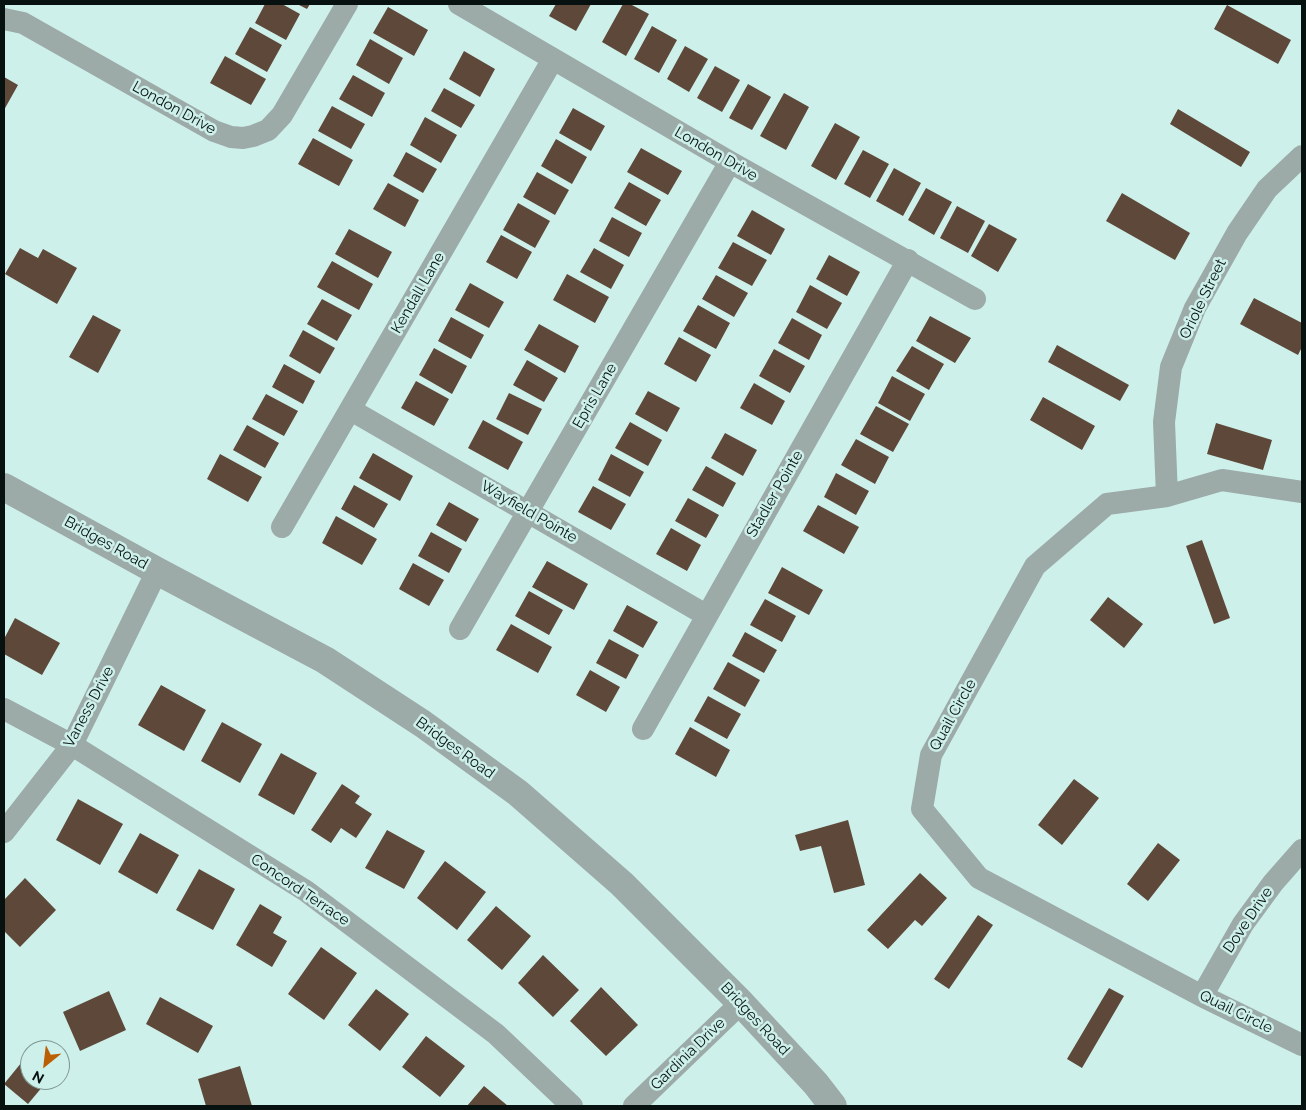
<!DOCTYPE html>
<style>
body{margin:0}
#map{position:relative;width:1306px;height:1110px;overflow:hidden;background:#cef0ea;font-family:Raleway,sans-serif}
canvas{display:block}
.frame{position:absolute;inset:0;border:5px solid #061110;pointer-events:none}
.north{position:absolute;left:20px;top:1040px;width:50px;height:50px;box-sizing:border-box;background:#cef0ea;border:1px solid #7e9793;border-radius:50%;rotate:209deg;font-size:14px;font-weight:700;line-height:20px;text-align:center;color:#061110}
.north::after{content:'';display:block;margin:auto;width:18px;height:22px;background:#ba5f04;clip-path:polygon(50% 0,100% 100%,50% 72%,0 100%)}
</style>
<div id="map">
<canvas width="1306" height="1110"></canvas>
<div class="frame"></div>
<div class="north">N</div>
</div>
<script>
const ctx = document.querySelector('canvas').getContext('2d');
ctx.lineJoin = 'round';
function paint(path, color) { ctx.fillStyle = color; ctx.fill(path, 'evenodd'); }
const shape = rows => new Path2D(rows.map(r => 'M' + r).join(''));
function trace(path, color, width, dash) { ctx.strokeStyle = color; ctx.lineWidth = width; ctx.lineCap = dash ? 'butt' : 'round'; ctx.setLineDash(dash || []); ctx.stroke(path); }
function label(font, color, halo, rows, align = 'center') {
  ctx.font = font + ' Raleway,sans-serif'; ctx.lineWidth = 5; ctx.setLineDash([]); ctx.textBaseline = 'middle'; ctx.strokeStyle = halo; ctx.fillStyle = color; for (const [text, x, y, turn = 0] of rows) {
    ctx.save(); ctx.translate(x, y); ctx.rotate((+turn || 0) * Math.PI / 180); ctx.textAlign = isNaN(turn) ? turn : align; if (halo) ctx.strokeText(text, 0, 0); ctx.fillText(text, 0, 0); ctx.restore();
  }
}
const building = shape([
 [265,4,282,4,300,14,286,40,255,23],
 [297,4,310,4,307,9],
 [556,4,591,4,576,31,549,16],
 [623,4,630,4,649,14,626,56,602,42],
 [1227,5,1291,40,1278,64,1214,29],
 [388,7,428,30,414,56,373,33],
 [652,26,677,40,659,73,634,59],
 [250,27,282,45,267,72,235,54],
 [370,39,403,58,389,84,356,65],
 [685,46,708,59,689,92,667,79],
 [464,51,495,69,480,97,449,79],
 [225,56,266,79,251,105,210,83],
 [715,66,740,80,722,112,697,98],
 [353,75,385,93,372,117,339,99],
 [4,77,18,85,4,110],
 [748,84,771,97,752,130,729,118],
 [444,88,475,105,461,128,431,111],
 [784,93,809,107,786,150,760,136],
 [332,106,365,124,351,149,318,131],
 [573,108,605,126,591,151,559,133],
 [1178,109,1250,152,1241,167,1170,124],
 [425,117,457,135,441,163,410,145],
 [835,123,860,137,836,180,811,166],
 [313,138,353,160,339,186,298,164],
 [556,139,587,157,572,184,541,166],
 [641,148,682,171,668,195,627,172],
 [863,150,889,164,870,198,844,184],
 [406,152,437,169,423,193,393,176],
 [894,168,921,183,903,216,876,201],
 [537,172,569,190,555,215,523,197],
 [629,182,661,200,646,226,614,208],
 [388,183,419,200,405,227,373,209],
 [926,188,952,202,934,235,908,220],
 [1122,193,1190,233,1175,260,1106,221],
 [518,203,550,221,535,248,503,230],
 [957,206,985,221,968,253,940,238],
 [752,210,785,229,771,255,737,236],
 [612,217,642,233,629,257,599,241],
 [989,224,1017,239,998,272,971,256],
 [349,229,392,252,378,278,335,254],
 [501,235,532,252,517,279,486,262],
 [733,242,767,260,752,286,718,268],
 [20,248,38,258,43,249,77,268,57,304,5,274],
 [594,248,624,265,611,289,580,272],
 [829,255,860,272,847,296,816,279],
 [332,261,373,284,359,310,317,287],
 [567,274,609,297,595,323,553,300],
 [716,275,748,293,734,317,702,299],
 [470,283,504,302,489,328,455,310],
 [810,285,842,303,827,329,796,312],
 [1254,298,1302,323,1302,347,1298,355,1240,324],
 [322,299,352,315,337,341,307,324],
 [698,305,730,323,716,349,683,331],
 [93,315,121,330,98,373,69,357],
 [930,316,971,338,955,363,916,341],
 [451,317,484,335,471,359,438,341],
 [792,318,822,335,809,360,778,343],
 [539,324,579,346,565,373,524,350],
 [303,330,335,348,320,374,289,356],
 [679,337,711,355,696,382,664,364],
 [1057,345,1129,385,1120,401,1048,362],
 [912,346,944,364,929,390,896,371],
 [434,348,467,366,452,394,419,375],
 [774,349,805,366,790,393,759,376],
 [527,360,558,378,544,402,513,385],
 [284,364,315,381,303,404,272,387],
 [892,376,925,394,910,421,878,403],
 [416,381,449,399,434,426,401,408],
 [754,383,785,401,772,425,740,408],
 [648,391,680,408,667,432,635,414],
 [509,393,542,409,528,435,496,419],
 [266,394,298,411,284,436,252,419],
 [1043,397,1095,426,1082,450,1030,420],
 [876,406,909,424,893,452,860,434],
 [483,420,523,442,508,470,468,448],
 [630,422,662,440,648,466,615,448],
 [1216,423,1272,440,1263,470,1207,454],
 [247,425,279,443,265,468,233,450],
 [725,433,757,450,743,476,711,458],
 [856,439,889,457,875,484,841,465],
 [373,453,413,476,400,501,359,478],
 [220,454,262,477,248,502,207,479],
 [611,454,644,472,630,497,598,480],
 [706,466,736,483,723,507,692,490],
 [836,473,869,491,856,515,824,497],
 [354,485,388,504,374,528,341,509],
 [593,486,626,504,611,530,578,512],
 [688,498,719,515,706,538,675,521],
 [449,502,479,519,466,542,436,525],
 [818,505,859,527,844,554,803,531],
 [336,516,377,539,362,565,322,543],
 [671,528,701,545,687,571,656,554],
 [431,532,462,549,449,573,418,556],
 [1202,540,1230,618,1214,624,1186,546],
 [547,561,588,584,574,610,532,587],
 [413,563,444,580,429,606,399,589],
 [782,567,823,590,809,615,768,593],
 [529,591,563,610,549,635,515,616],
 [1108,597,1143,624,1124,648,1090,620],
 [765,599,796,616,782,642,750,625],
 [627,605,658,622,643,648,613,631],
 [15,618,60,643,42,675,4,654,4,639],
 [511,624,552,647,538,673,496,650],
 [745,632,777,650,764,673,732,656],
 [609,639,639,655,626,679,596,663],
 [728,662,760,680,745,707,713,689],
 [590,670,620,687,606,712,576,695],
 [161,685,206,710,184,751,138,725],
 [708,696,741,714,727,739,694,721],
 [222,722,262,744,240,783,201,761],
 [690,727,730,750,716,777,675,754],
 [281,753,317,773,294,815,258,795],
 [1074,779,1099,798,1062,845,1038,825],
 [342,784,360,796,355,803,372,814,356,838,341,828,331,843,311,830],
 [78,799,123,824,100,865,56,840],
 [848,820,865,885,834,893,821,846,800,851,795,835],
 [387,830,425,851,404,889,365,868],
 [140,833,179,855,157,894,118,872],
 [1158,843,1180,860,1148,901,1127,884],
 [445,861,486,892,457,930,417,898],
 [199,869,235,889,213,930,176,910],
 [920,873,947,898,922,926,915,920,888,949,867,930],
 [25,878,56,910,20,947,4,931,4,900],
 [260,904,282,917,273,933,287,941,272,967,236,945],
 [496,906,531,936,502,970,467,940],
 [978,915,993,925,949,989,934,979],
 [321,947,357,973,324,1020,288,994],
 [543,955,579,990,553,1017,518,983],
 [601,987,638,1025,606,1056,570,1021],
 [1109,988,1124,996,1082,1068,1067,1059],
 [376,989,409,1014,380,1051,348,1025],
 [109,991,126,1030,80,1051,63,1012],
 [160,997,213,1026,198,1053,146,1024],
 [426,1036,465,1066,440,1097,402,1067],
 [39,1041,51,1050,32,1050],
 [30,1052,30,1080,48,1080,28,1104,4,1084],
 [240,1066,252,1106,206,1106,198,1079],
 [484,1086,508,1106,467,1106]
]);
const minor = shape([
 [459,4,730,162,975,299],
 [4,19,23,23,214,131,231,137,243,138,253,136,268,130,282,115,347,4],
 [351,410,706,615],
 [1302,492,1222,480,1167,496,1107,504,1035,566,931,755,922,809,979,878,1202,996,1302,1045],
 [1167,496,1164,422,1171,367,1195,308,1237,233,1267,189,1302,156],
 [282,527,553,59],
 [460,629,730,162],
 [4,709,72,745,306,891,496,1034,572,1106],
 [643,729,908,260],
 [4,832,72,745,157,571],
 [1202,996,1243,924,1273,883,1302,850],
 [634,1106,741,1003]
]);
const tertiary = shape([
 [4,487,157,571,325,660,423,724,518,793,622,884,741,1003,816,1084,833,1106]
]);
const streetNames = [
 ["London Drive",174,108,29],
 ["London Drive",716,154,30],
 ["Kendall Lane",418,293,-60],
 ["Oriole Street",1203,299,-64],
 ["Epris Lane",595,396,-60],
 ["Stadler Pointe",775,494,-60],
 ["Wayfield Pointe",529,512,30],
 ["Bridges Road",106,543,29],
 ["Vaness Drive",89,707,-62],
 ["Quail Circle",953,715,-61],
 ["Bridges Road",455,748,36],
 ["Concord Terrace",300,890,34],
 ["Dove Drive",1248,920,-56],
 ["Quail Circle",1236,1012,26],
 ["Bridges Road",755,1019,47],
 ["Gardinia Drive",688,1054,-44]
];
paint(building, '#5d483a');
trace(minor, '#9caaa8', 22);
trace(tertiary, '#9caaa8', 28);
label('15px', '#061110', '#cef0ea', streetNames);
</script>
